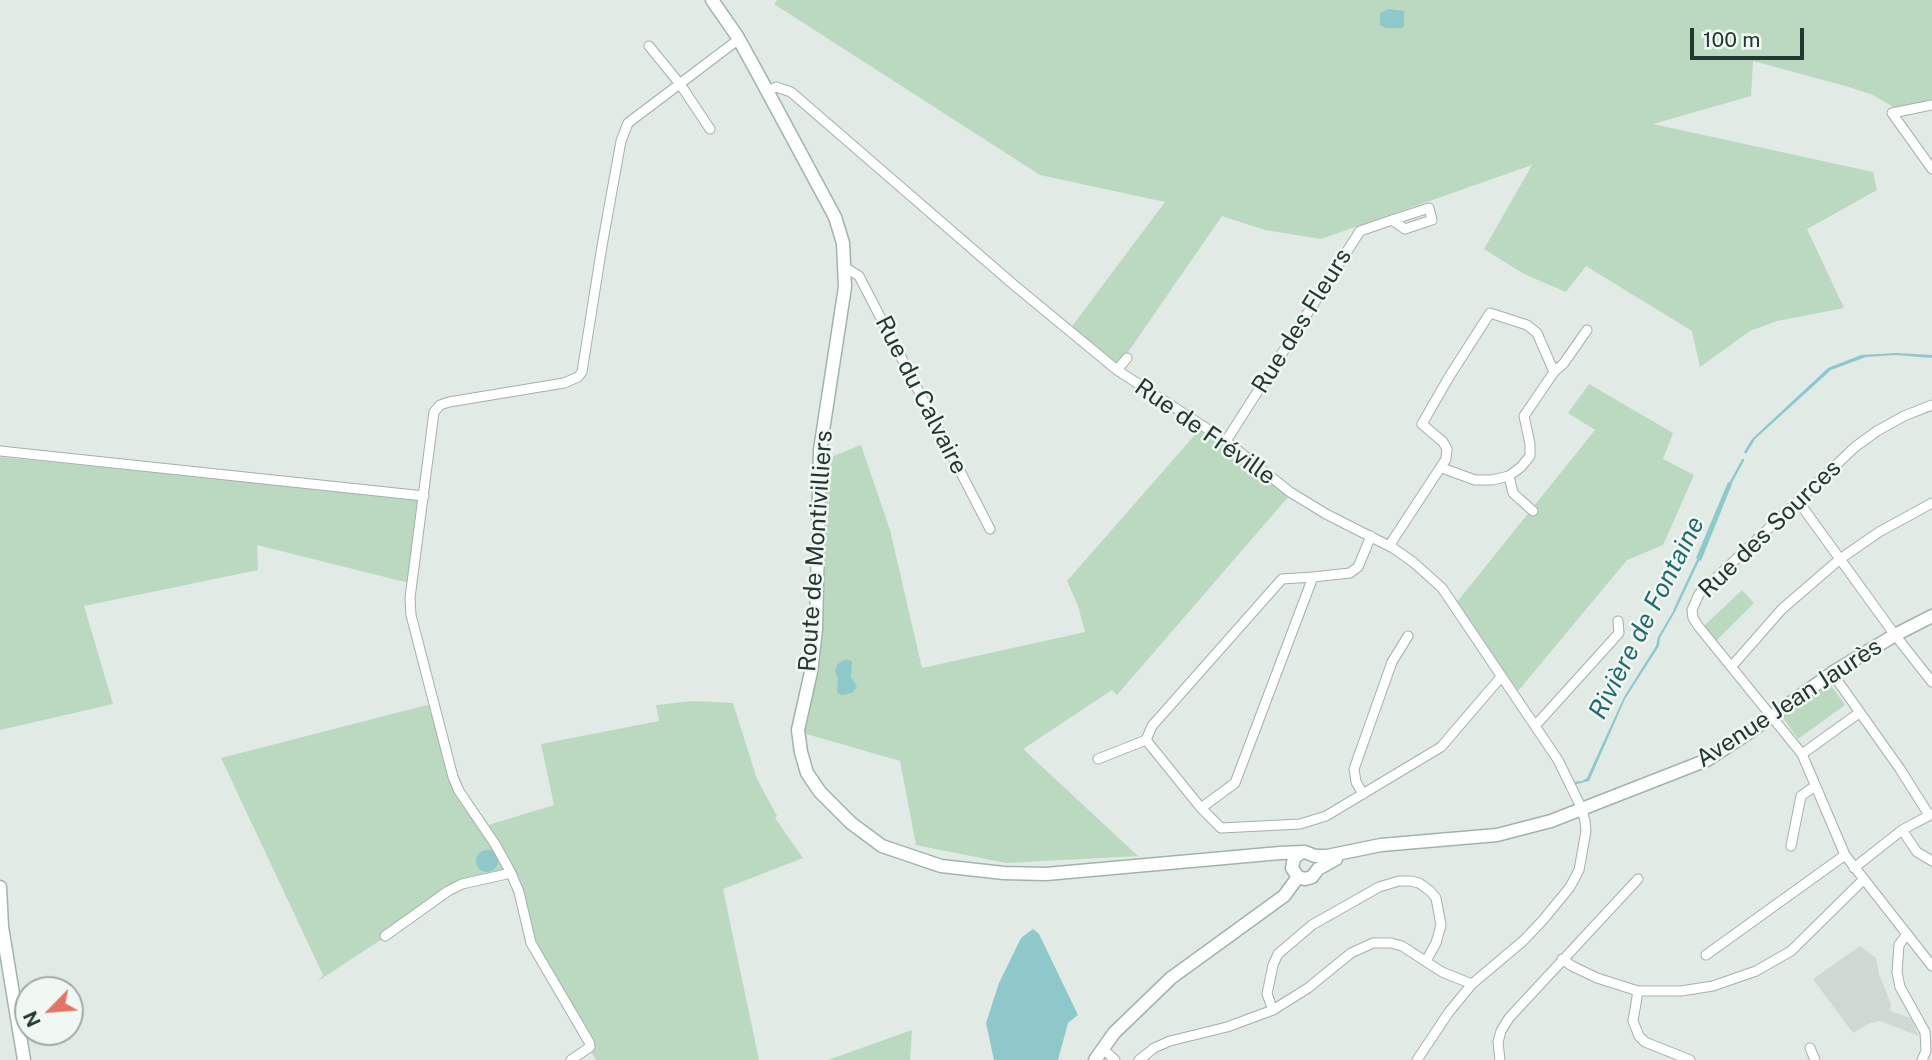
<!DOCTYPE html>
<meta charset="utf-8">
<style>
body{margin:0}
#map{position:relative;width:1932px;height:1060px;overflow:hidden;background:#e1eae5;font-family:"Public Sans",sans-serif}
canvas{display:block}
.north{position:absolute;left:14px;top:976px;width:70px;height:70px;box-sizing:border-box;background:#f1f7f3;border:2px solid #9faba5;border-radius:50%;rotate:245deg;font-size:19px;font-weight:700;line-height:28px;text-align:center;color:#233830}
.north::after{content:'';display:block;margin:auto;width:24px;height:32px;background:#e47465;clip-path:polygon(50% 0,100% 100%,50% 72%,0 100%)}
.scale{position:absolute;left:1690px;top:28px;width:114px;height:32px;box-sizing:border-box;border:4px solid #233830;border-top:0;padding-left:9px;font-size:21px;line-height:24px;white-space:nowrap;color:#233830;-webkit-text-stroke:5px #f1f7f3;paint-order:stroke}
</style>
<div id="map">
<canvas width="1932" height="1060"></canvas>
<div class="north">N</div>
<div class="scale">100 m</div>
</div>
<script>
const ctx = document.querySelector('canvas').getContext('2d');
ctx.lineJoin = 'round';
function paint(path, color) { ctx.fillStyle = color; ctx.fill(path, 'evenodd'); }
const shape = rows => new Path2D(rows.map(r => 'M' + r).join(''));
function trace(path, color, width, dash) { ctx.strokeStyle = color; ctx.lineWidth = width; ctx.lineCap = dash ? 'butt' : 'round'; ctx.setLineDash(dash || []); ctx.stroke(path); }
function label(font, color, halo, rows, align = 'center') {
  ctx.font = font + ' "Public Sans",sans-serif'; ctx.lineWidth = 5; ctx.setLineDash([]); ctx.textBaseline = 'middle'; ctx.strokeStyle = halo; ctx.fillStyle = color; for (const [text, x, y, turn = 0] of rows) {
    ctx.save(); ctx.translate(x, y); ctx.rotate((+turn || 0) * Math.PI / 180); ctx.textAlign = isNaN(turn) ? turn : align; if (halo) ctx.strokeText(text, 0, 0); ctx.fillText(text, 0, 0); ctx.restore();
  }
}
const built = shape([
 [1860,946,1876,958,1879,974,1891,1004,1890,1011,1911,1018,1919,1036,1880,1021,1870,1023,1853,1033,1813,979]
]);
const green = shape([
 [777,0,1932,0,1932,102,1895,108,1873,95,1849,87,1753,61,1751,96,1653,124,1873,172,1877,190,1807,229,1844,308,1777,321,1750,331,1700,367,1692,331,1586,266,1566,292,1524,274,1484,249,1532,165,1321,239,1265,230,1222,216,1117,368,1070,329,1165,202,1040,175,774,4],
 [1589,384,1673,433,1663,459,1694,475,1663,545,1627,560,1518,691,1457,602,1595,430,1568,413],
 [1200,429,1228,448,1289,496,1117,695,1112,690,1023,749,1138,856,1006,863,916,845,900,761,803,733,822,634,826,459,861,445,890,530,922,668,1085,632,1078,606,1067,581],
 [0,457,426,499,413,584,257,545,258,570,84,606,113,704,0,730],
 [1742,590,1754,603,1716,641,1704,626],
 [1830,684,1845,705,1798,739,1783,718,1785,714,1825,685],
 [693,701,733,703,757,779,777,816,775,818,803,858,723,889,759,1060,596,1060,547,977,508,876,460,888,318,981,323,975,221,758,431,704,456,781,485,826,554,805,541,744,659,721,656,705],
 [912,1030,910,1060,828,1060]
]);
const water = shape([
 [1388,9,1404,11,1404,26,1402,28,1386,28,1380,25,1380,13],
 [1896,353,1932,355,1932,358,1896,355,1866,357,1831,370,1755,439,1746,454,1744,452,1752,439,1828,368,1861,355],
 [1728,482,1732,484,1701,561,1696,558],
 [1675,608,1676,610,1660,638,1659,646,1625,699,1589,781,1573,785,1573,782,1582,781,1587,778,1624,697,1656,646,1658,637],
 [844,660,849,660,852,662,851,677,857,687,852,693,842,695,837,693,838,680,835,670,838,664],
 '476 861a11 11 0 1 1 22 0a11 11 0 1 1-22 0Z',
 [1033,929,1039,934,1078,1015,1068,1023,1058,1060,994,1060,986,1023,999,983,1021,938]
]);
const stream = shape([
 [1730,484,1743,460],
 [1675,609,1699,558]
]);
const street = shape([
 [649,46,680,84,710,129],
 [767,91,776,87,791,92,1014,285,1117,370,1226,441,1290,492,1326,514,1393,548,1413,562,1442,588,1558,760,1582,809,1585,821,1586,831,1579,870,1570,887,1543,920,1523,941,1472,984,1449,1012,1417,1060],
 [1932,105,1892,113,1932,169],
 [846,268,859,276,990,529],
 [1117,370,1127,358],
 [1554,372,1564,363,1587,330],
 [1932,405,1904,416,1877,431,1855,447,1699,594,1692,610,1693,618,1699,627,1802,754,1845,855,1932,966],
 [1226,441,1360,231,1392,220,1429,208,1432,220,1405,229,1392,220],
 [0,451,424,496],
 [1509,476,1513,493,1533,511],
 [1798,501,1895,635,1932,682],
 [1389,546,1446,459,1447,449,1443,442,1422,424,1449,377,1490,313,1527,325,1537,333,1554,372,1524,416,1530,444,1530,456,1521,467,1509,476,1492,480,1475,480,1442,468],
 [1732,666,1782,609,1840,559,1879,532,1932,503],
 [1832,673,1900,769,1929,815],
 [1535,726,1619,633,1618,621],
 [1146,740,1152,726,1282,579,1313,577],
 [1802,754,1859,713],
 [1098,759,1146,740,1201,808,1221,828,1300,824,1326,816,1441,747,1501,677],
 [1363,794,1356,782,1354,769,1392,662,1408,636],
 [1201,808,1235,783,1313,577,1350,573,1358,567,1371,536],
 [1902,830,1917,852,1932,861],
 [1791,846,1801,796,1815,786],
 [1854,868,1902,830,1932,814],
 [1907,934,1899,945,1897,972,1900,987,1925,1032,1926,1051,1922,1060],
 [385,936,448,891,462,884,511,873],
 [1706,955,1845,855],
 [1562,959,1572,966,1597,978,1638,991,1681,991,1713,986,1756,971,1791,951,1863,880],
 [1638,991,1633,1021,1639,1036,1645,1042,1690,1060],
 [1273,1010,1267,994,1273,965,1278,954,1312,925,1379,887,1399,881,1410,881,1419,883,1430,891,1436,898,1441,925,1436,943,1426,961],
 [1102,1048,1115,1060],
 [1810,1048,1815,1060],
 [571,1060,590,1047,589,1042,531,943,519,892,511,873,495,844,459,791,453,777,411,615,410,598,434,412,440,405,449,402,564,383,578,377,582,372,602,246,621,141,628,123,739,39],
 [1139,1060,1154,1048,1170,1041,1227,1027,1273,1010,1308,988,1351,953,1373,943,1391,943,1402,946,1442,972,1472,984],
 [1500,1060,1498,1042,1501,1031,1509,1018,1638,879]
]);
const secondary = shape([
 [712,0,737,36,758,74,835,217,843,243,845,287,820,450,816,629,811,672,798,730,801,752,807,773,820,792,851,823,882,846,941,866,1004,873,1046,874,1280,853,1305,852,1315,856,1327,856,1381,845,1497,835,1551,821,1707,760,1750,732,1832,673,1895,635,1932,616],
 [1299,854,1294,858,1292,868,1298,877,1305,879,1312,877,1318,869,1336,859],
 [0,887,2,927,24,1060],
 [1095,1060,1114,1033,1171,978,1284,896,1298,877]
]);
const streetNames = [
 ["Rue des Fleurs",1302,321,-58],
 ["Rue du Calvaire",921,395,63],
 ["Rue de Fréville",1205,432,35],
 ["Rue des Sources",1770,529,-44],
 ["Route de Montivilliers",816,551,-86],
 ["Avenue Jean Jaurès",1789,703,-33]
];
const waterNames = [
 ["Rivière de Fontaine",1647,618,-63]
];
paint(built, '#cfd9d3');
paint(green, '#bbd9c0');
paint(water, '#8ec8ca');
trace(stream, '#8ec8ca', 2.5);
trace(street, '#a4b1ab', 11);
trace(secondary, '#a1b4ab', 15);
trace(street, '#fff', 9);
trace(secondary, '#fff', 12);
label('24px', '#233830', '#f1f7f3', streetNames);
label('italic 26px', '#236b6e', '#f1f7f3', waterNames);
</script>
